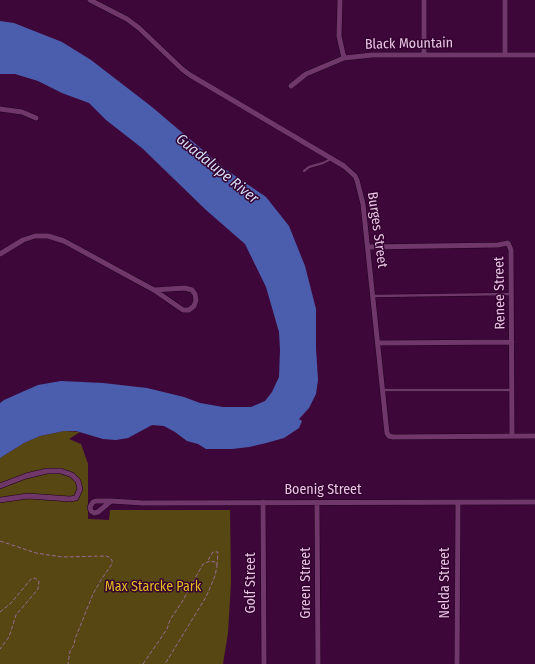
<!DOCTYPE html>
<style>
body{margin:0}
canvas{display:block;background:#3e073a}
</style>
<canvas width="535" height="664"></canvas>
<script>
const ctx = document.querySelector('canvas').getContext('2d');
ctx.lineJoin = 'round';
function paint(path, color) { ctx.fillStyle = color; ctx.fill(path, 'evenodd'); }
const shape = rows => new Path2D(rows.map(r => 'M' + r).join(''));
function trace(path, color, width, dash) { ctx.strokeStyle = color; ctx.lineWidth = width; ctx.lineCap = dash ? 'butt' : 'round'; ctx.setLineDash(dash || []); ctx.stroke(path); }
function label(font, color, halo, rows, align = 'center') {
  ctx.font = font + ' "Fira Sans Condensed",sans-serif'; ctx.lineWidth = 3; ctx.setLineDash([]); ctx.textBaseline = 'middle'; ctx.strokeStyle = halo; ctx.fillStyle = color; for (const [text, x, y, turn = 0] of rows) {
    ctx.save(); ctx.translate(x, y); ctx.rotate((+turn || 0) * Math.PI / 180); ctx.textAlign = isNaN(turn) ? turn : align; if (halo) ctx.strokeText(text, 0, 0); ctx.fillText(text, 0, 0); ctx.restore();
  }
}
const green = shape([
 [64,431,80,432,69,439,81,444,88,464,88,519,109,520,110,510,230,510,231,582,228,633,223,664,0,664,0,458,24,443,40,436]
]);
const water = shape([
 [0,21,14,23,62,42,91,60,152,107,225,169,266,197,289,226,305,266,316,309,316,348,318,380,316,394,309,408,299,419,302,421,299,428,284,438,266,443,249,447,232,449,206,449,198,444,187,441,175,432,164,426,152,425,128,438,116,440,103,439,76,431,64,431,40,436,24,443,0,458,0,403,4,400,38,385,61,381,103,383,147,388,184,397,200,403,223,407,251,407,265,401,272,392,279,377,280,350,279,332,266,287,245,244,206,210,142,148,106,120,89,103,62,93,38,81,15,74,0,74]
]);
const path = shape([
 [0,541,36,553,62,557,106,556,109,557,112,560,112,564,101,580,93,594,75,639,74,645,70,651,68,664],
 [208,560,213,552,218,552,217,565],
 [0,612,11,603,31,579,35,578,39,581,38,589,16,615,9,637,0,649],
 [143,664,167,629,170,620,182,602,203,564,210,561,215,562,217,566,215,576,206,597,165,664]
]);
const lane = shape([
 [304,171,309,167,323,163,331,159],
 [373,296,511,294],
 [383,390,512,390]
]);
const street = shape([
 [90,0,127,19,139,28,182,69,190,75,344,166,355,176,357,180,363,204,387,433,389,436,393,437,535,436],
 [340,0,339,36,344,58],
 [505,0,505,55],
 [424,55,424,0],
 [291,86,306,74,344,58,372,55,535,55],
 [0,109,22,112,36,118],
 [368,247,498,245,508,243,511,250,512,436],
 [0,254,23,240,35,236,48,236,64,241,154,290],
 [185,288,192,290,195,294,196,300,194,306,189,310,183,310,154,290,185,288],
 [378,343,512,342],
 [0,486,26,476,47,471,61,471,72,475,78,481,80,489,76,498,70,499,28,496,0,500],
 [96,501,111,501,98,512,94,513,91,511,90,507,93,502,96,501],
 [111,501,143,503,535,502],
 [263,502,264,664],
 [317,503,318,664],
 [457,664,458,502]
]);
const streetNames = [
 ["Black Mountain",409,44,-1],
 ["Burges Street",377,230,82],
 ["Renee Street",500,293,-91],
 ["Boenig Street",323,490],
 ["Golf Street",251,583,-90],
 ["Green Street",306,583,-90],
 ["Nelda Street",445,583,-90]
];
const parkNames = [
 ["Max Starcke Park",153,587]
];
const waterNames = [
 ["Guadalupe River",217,169,39]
];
paint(green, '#574713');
paint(water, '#4b5eae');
trace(lane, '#1f001d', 3.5);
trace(street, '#1f001d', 6);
trace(path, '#966b92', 1, [4, 2]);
trace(lane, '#70386a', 2.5);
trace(street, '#70386a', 5);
label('14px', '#e7c6e2', '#330030', streetNames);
label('14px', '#e6bc21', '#330030', parkNames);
label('italic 15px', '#d7dff5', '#330030', waterNames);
</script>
